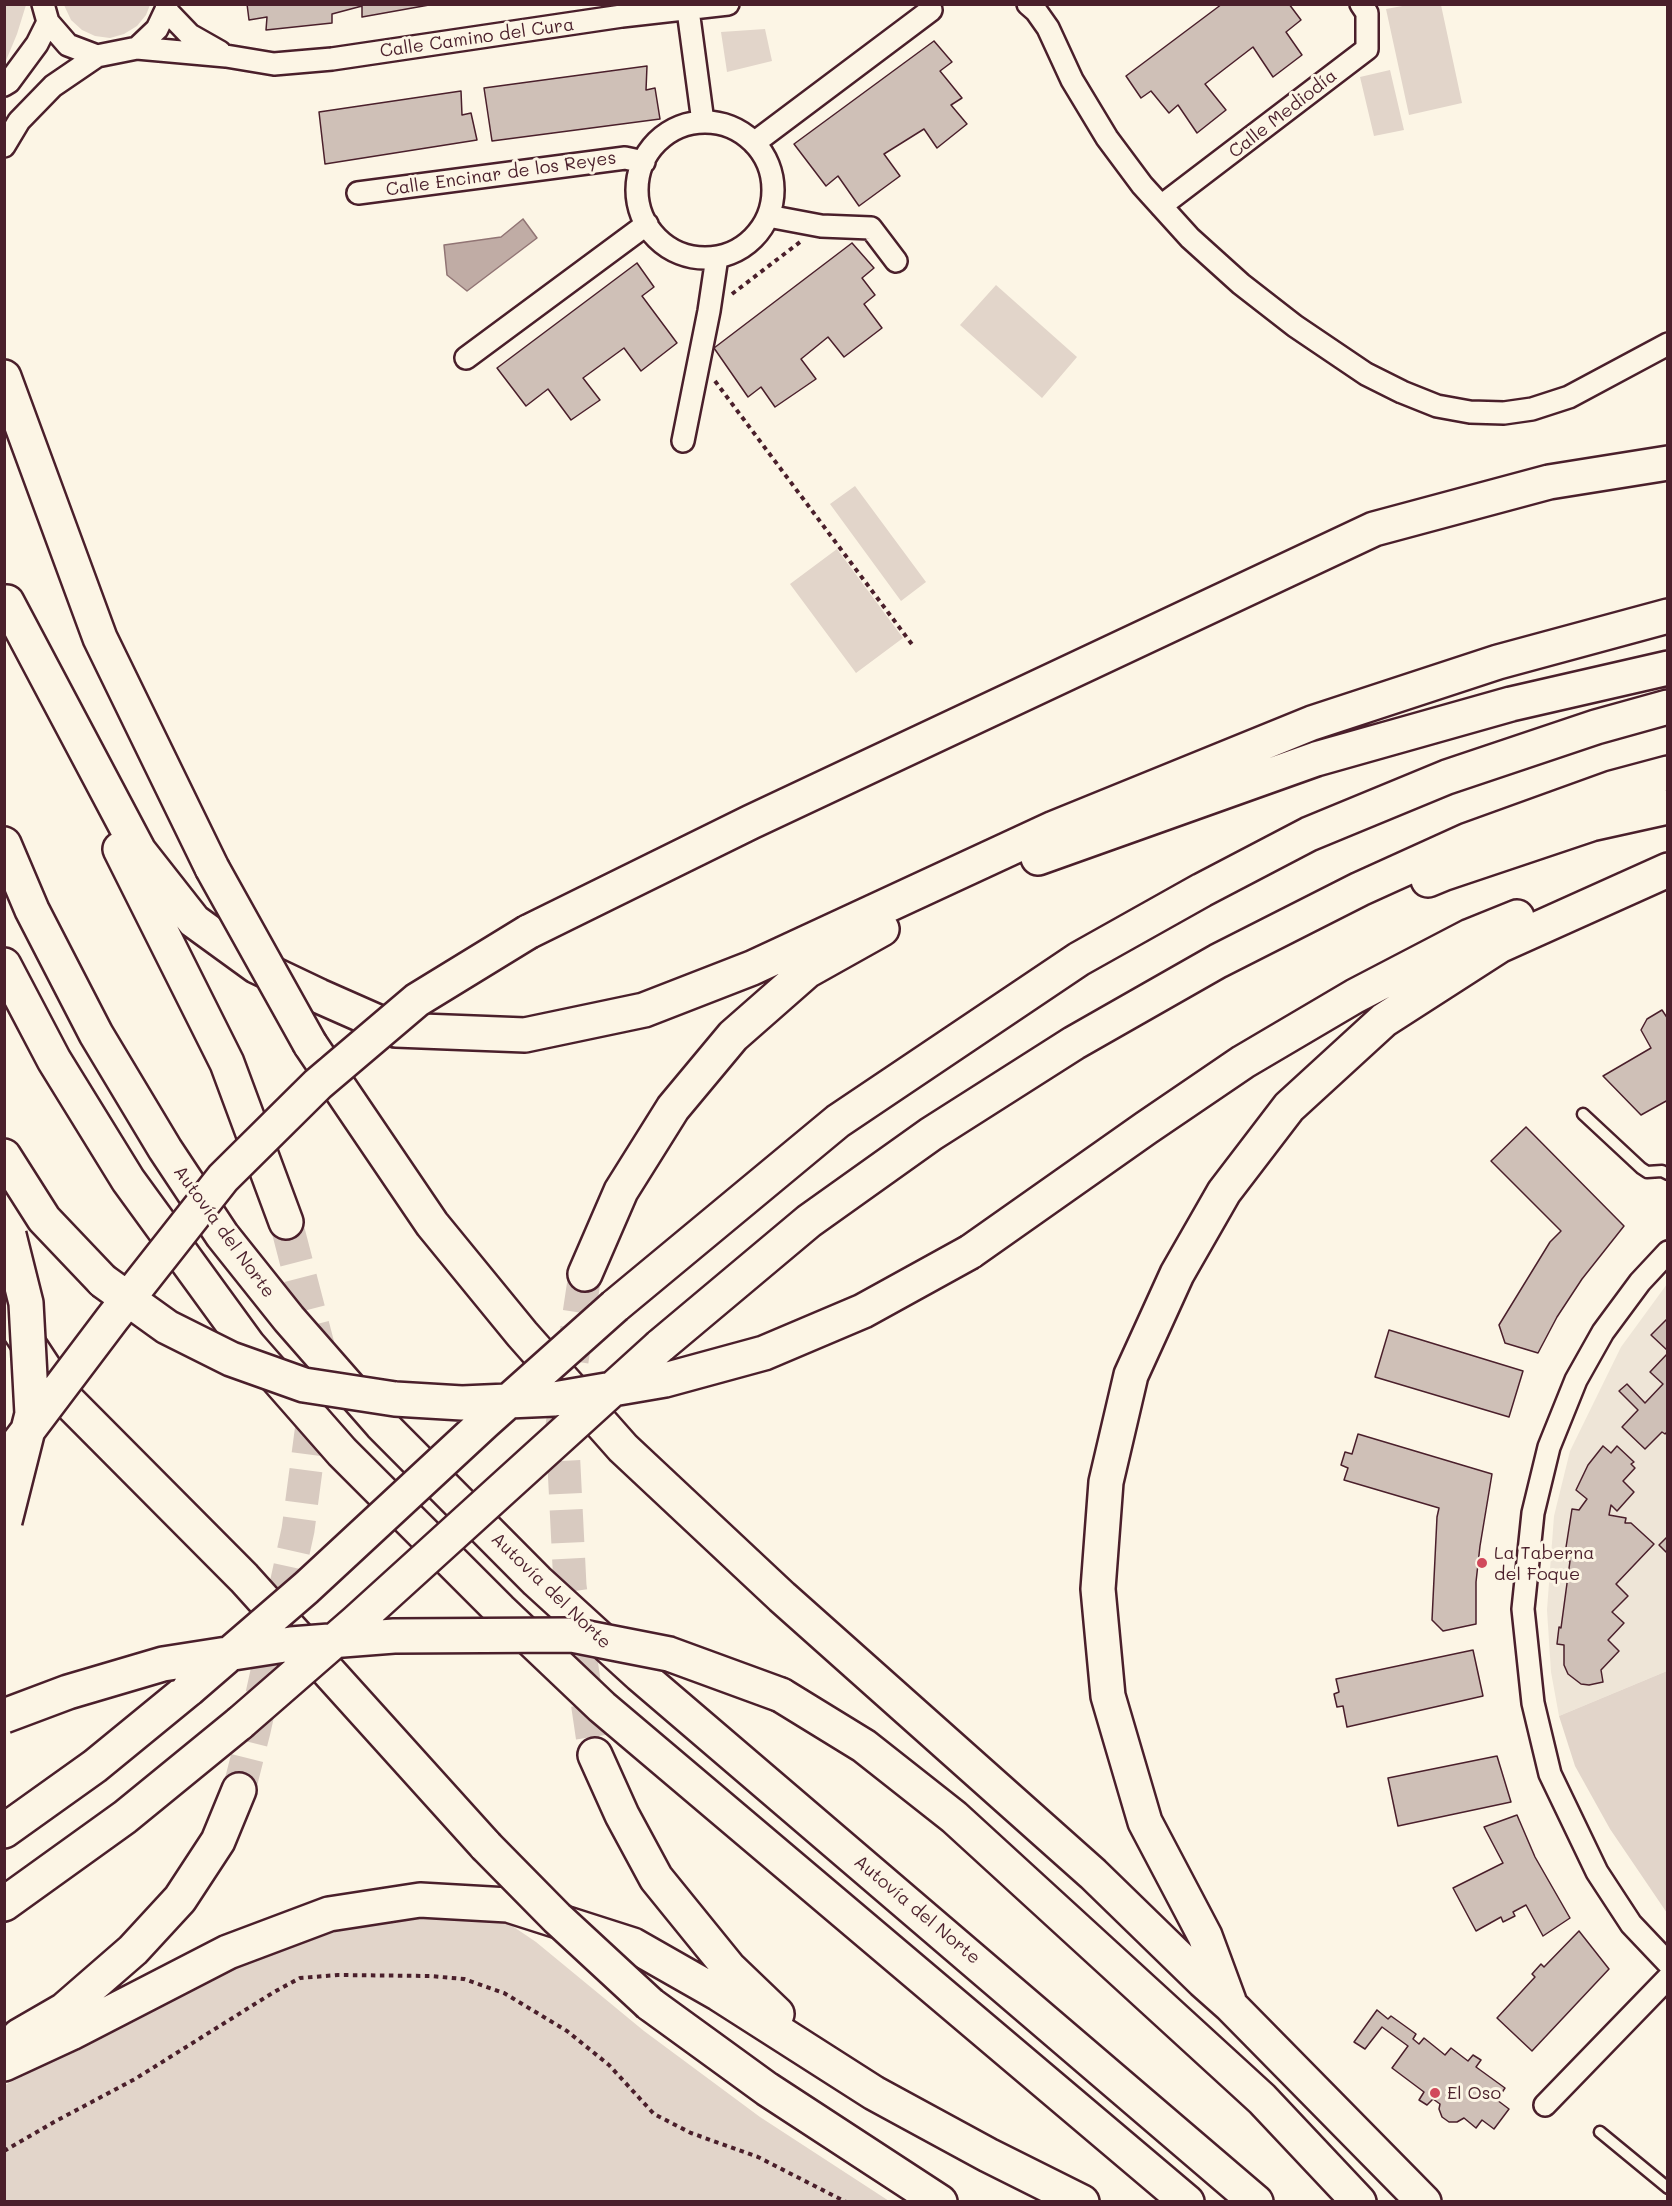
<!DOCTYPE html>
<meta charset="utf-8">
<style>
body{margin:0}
#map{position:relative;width:1672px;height:2206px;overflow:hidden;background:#fcf5e5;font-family:Mali,sans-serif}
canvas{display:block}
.frame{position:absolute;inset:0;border:6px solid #4a1f2b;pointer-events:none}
</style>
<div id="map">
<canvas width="1672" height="2206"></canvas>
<div class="frame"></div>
</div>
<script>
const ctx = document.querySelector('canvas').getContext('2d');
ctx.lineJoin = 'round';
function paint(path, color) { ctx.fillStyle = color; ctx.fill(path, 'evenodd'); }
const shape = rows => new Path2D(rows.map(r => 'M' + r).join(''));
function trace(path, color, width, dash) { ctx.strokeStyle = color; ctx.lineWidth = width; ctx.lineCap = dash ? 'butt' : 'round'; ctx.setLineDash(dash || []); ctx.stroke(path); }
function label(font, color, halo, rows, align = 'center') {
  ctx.font = font + ' Mali,sans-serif'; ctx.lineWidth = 6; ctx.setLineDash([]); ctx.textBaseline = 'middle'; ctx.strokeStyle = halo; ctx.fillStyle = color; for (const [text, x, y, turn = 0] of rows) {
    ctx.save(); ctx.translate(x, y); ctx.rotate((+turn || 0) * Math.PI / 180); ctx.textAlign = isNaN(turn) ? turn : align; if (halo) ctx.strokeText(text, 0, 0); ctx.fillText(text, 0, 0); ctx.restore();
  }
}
const built = shape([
 [1667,1284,1667,1671,1559,1716,1551,1672,1547,1610,1554,1516,1570,1451,1621,1347]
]);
const green = shape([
 [5,4,26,5,17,34,5,63],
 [64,5,64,4,150,5,146,15,137,26,124,34,110,38,95,36,82,30,71,20],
 [1408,5,1441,5,1462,103,1409,115,1386,9],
 [765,29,772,61,727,72,721,32],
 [1390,70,1404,130,1374,136,1360,77],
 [996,285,1077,357,1042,398,960,325],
 [855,486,926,582,901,601,830,504],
 [837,549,903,638,856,673,790,584],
 [1667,1671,1667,1913,1610,1829,1575,1766,1559,1716],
 [421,1917,502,1919,536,1942,644,2031,760,2117,889,2201,5,2202,5,2085,251,1961,341,1930]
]);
const water = shape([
 [523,219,537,238,467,291,447,275,444,245,501,237,523,219]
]);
const building = shape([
 [247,4,429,4,429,5,362,17,362,6,332,14,332,23,266,30,267,17,249,20,247,4],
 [1222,4,1289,4,1301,20,1286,32,1302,55,1273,77,1253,47,1205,84,1226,110,1197,133,1178,105,1169,113,1151,91,1141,98,1126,76,1222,4],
 [934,41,952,62,940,71,962,98,951,105,967,124,937,148,924,129,884,154,900,176,859,206,838,176,826,186,794,144,934,41],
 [647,66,646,90,655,88,660,119,492,141,484,88,647,66],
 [461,91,462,115,471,113,477,140,325,164,319,112,461,91],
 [852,243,874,268,862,278,875,295,864,304,882,328,844,357,828,337,801,359,816,379,775,407,761,387,748,397,714,348,852,243],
 [637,263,654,287,642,296,677,343,641,371,624,348,583,378,600,400,571,420,548,389,526,406,497,368,637,263],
 [1662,1010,1668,1019,1668,1100,1641,1115,1603,1076,1651,1048,1641,1030,1647,1019,1662,1010],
 [1526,1127,1624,1226,1582,1279,1557,1317,1538,1353,1505,1343,1499,1325,1550,1242,1561,1231,1491,1161,1526,1127],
 [1668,1318,1668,1351,1651,1335,1668,1318],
 [1389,1330,1523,1371,1509,1417,1375,1377,1389,1330],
 [1668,1353,1668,1431,1665,1434,1662,1432,1645,1449,1622,1427,1638,1410,1619,1391,1627,1384,1645,1403,1663,1384,1650,1372,1668,1353],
 [1358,1434,1492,1474,1480,1546,1476,1582,1476,1624,1443,1631,1432,1620,1437,1517,1439,1508,1344,1480,1348,1468,1341,1465,1345,1452,1352,1454,1358,1434],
 [1603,1446,1611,1453,1617,1446,1634,1462,1631,1464,1635,1468,1623,1481,1634,1492,1617,1511,1611,1505,1609,1515,1626,1518,1625,1523,1631,1523,1654,1544,1616,1584,1628,1596,1612,1612,1624,1623,1608,1640,1619,1651,1601,1670,1603,1682,1589,1685,1581,1684,1568,1674,1564,1665,1564,1645,1557,1644,1559,1627,1561,1628,1570,1561,1564,1560,1572,1509,1579,1510,1587,1499,1576,1490,1588,1465,1603,1446],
 [1668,1536,1668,1554,1659,1545,1668,1536],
 [1473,1650,1483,1696,1347,1727,1343,1706,1337,1707,1334,1694,1339,1692,1336,1679,1473,1650],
 [1497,1756,1511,1802,1398,1826,1388,1778,1497,1756],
 [1517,1815,1535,1857,1570,1918,1543,1936,1526,1905,1513,1912,1515,1916,1503,1922,1501,1917,1476,1931,1453,1888,1503,1863,1484,1827,1517,1815],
 [1579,1931,1609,1969,1532,2051,1497,2018,1535,1977,1532,1974,1541,1964,1544,1967,1579,1931],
 [1377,2010,1388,2019,1391,2016,1416,2034,1413,2039,1419,2044,1424,2038,1445,2055,1451,2048,1468,2061,1473,2055,1481,2060,1476,2067,1505,2088,1497,2100,1509,2109,1494,2129,1482,2120,1476,2128,1464,2118,1457,2122,1449,2122,1442,2117,1439,2109,1440,2104,1433,2099,1427,2105,1419,2100,1424,2092,1392,2068,1408,2046,1382,2027,1365,2049,1354,2042,1377,2010]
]);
const highwayTunnel = shape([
 [572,1361,585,1274],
 [564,1412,562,1426,570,1586,595,1755],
 [239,1790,254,1731,298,1530,321,1357,286,1222]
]);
const path = shape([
 [732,294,800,242],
 [715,381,914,647],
 [4,2151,54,2122,135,2079,274,1992,300,1978,338,1975,430,1976,464,1979,504,1993,567,2031,609,2065,654,2114,691,2133,758,2157,846,2202]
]);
const lane = shape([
 [1583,1114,1641,1168,1647,1172,1662,1171,1668,1174],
 [1600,2132,1668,2188]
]);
const street = shape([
 [43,4,48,22,68,45,97,56],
 [1028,4,1036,11,1048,28,1072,80,1107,138,1142,185,1190,238,1241,284,1295,326,1366,374,1402,392,1437,406,1470,412,1504,413,1532,409,1569,397,1668,344],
 [166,10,190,35,220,52],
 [688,10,703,122],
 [137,48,226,56,274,64,332,59,622,16,728,4],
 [4,85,9,82,37,44,48,22],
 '637 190a68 68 0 1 1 136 0a68 68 0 1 1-136 0Z',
 [754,143,931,10],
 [4,146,19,121,53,86,97,56,137,48,157,29,166,10,167,4],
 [358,193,625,158,644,162],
 [1161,206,1367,49,1367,13,1361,4],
 [768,216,821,226,871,228,896,261],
 [466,358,647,224],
 [683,441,709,311,717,257],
 [1668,1252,1640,1282,1603,1332,1576,1380,1549,1447,1533,1513,1523,1609,1533,1703,1550,1774,1597,1872,1631,1924,1668,1963],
 [1545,2105,1668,1978]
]);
const highway = shape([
 [4,377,100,638,212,868],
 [7,602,139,851,194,921,256,966,319,996,396,1030,525,1035,644,1010,752,968,1054,828,1312,723,1498,662,1668,616],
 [4,844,32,910,96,1034,165,1149,222,1235,289,1319,381,1424,537,1581,640,1675,1256,2202],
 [120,849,227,1063,286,1222],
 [1038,858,1316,759,1511,704,1668,668],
 [1428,880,1445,873,1591,824,1668,807],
 [528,932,751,822,1374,529,1549,482,1668,463],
 [4,965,54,1060,128,1180,248,1345,342,1452,500,1610,602,1707,1187,2202],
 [310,1044,432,1224,522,1334,623,1448,782,1597,1093,1874,1203,1981,1230,2005,1424,2202],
 [4,1156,44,1219,103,1281],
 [970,1252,1146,1128,1243,1062,1355,996,1470,936,1517,917],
 [585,1274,621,1191,673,1108,733,1036,807,971,882,929],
 [615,1306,838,1121,1079,959,1202,890,1309,834,1447,777,1596,727,1668,707],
 [4,1307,62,1395,244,1578,486,1846],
 [660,1346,809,1221,931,1134,1074,1043,1218,961,1360,889,1468,840,1612,788,1668,773],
 [781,1695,864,1746,954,1817,1262,2099,1359,2202],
 [595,1755,622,1815,656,1878,729,1968,777,2014],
 [4,1831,95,1766,189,1689],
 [4,1904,125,1817,240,1723],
 [1229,2001,1205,1936,1145,1822,1108,1696,1098,1589,1106,1482,1131,1375,1177,1274,1224,1192,1289,1107,1384,1020,1499,946,1668,870],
 [650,2004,767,2089,940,2202],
 [19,2036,64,2010,133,1950,180,1899,218,1841,239,1790],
 [4,2064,71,2033,228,1952,329,1914,420,1900,508,1905,633,1945,719,1994,874,2093,988,2155,1082,2202]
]);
const highwayBridge = shape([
 [212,868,310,1044],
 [103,1281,167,1327,231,1359,304,1385,395,1399,462,1403,554,1399,665,1380,764,1353,863,1311,970,1252],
 [4,1462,112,1319,223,1178,318,1084,417,1000,528,932],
 [5,1521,32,1414,26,1303,9,1235],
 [189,1689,306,1588,485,1422,615,1306],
 [4,1716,68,1692,163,1664,291,1644,394,1636,572,1635,669,1654,781,1695],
 [240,1723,356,1622,660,1346],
 [486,1846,557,1918,650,2004]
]);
const markers = [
 [1482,1563,6,"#d1495b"],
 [1435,2093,6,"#d1495b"]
];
const streetNames = [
 ["Calle Camino del Cura",477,38,-8],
 ["Calle Mediodía",1283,114,-38],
 ["Calle Encinar de los Reyes",501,174,-8],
 ["Autovía del Norte",224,1232,54],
 ["Autovía del Norte",551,1591,44],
 ["Autovía del Norte",917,1910,40]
];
const poiNames = [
 ["La Taberna",1494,1553],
 ["del Foque",1494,1574],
 ["El Oso",1447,2093]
];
paint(built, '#eee5d7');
paint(green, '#e2d5ca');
paint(water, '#c0aca5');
trace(water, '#917474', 1.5);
paint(building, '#cfc0b7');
trace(building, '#4a1f2b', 1.5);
trace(highwayTunnel, '#d8cac0', 33, [33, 16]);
trace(lane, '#4a1f2b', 15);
trace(street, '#4a1f2b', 26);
trace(highway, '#4a1f2b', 38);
trace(path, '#4a1f2b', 4, [4.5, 4.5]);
trace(lane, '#fcf5e5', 10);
trace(street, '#fcf5e5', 21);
trace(highway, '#fcf5e5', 33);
trace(highwayBridge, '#4a1f2b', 38, []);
trace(highwayBridge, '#fcf5e5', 33);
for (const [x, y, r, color] of markers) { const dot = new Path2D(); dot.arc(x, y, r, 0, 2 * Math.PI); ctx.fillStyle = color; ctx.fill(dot); trace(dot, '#fcf5e5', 2); }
label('18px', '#4a1f2b', '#fcf5e5', streetNames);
label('18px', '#4a1f2b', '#fcf5e5', poiNames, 'left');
</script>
